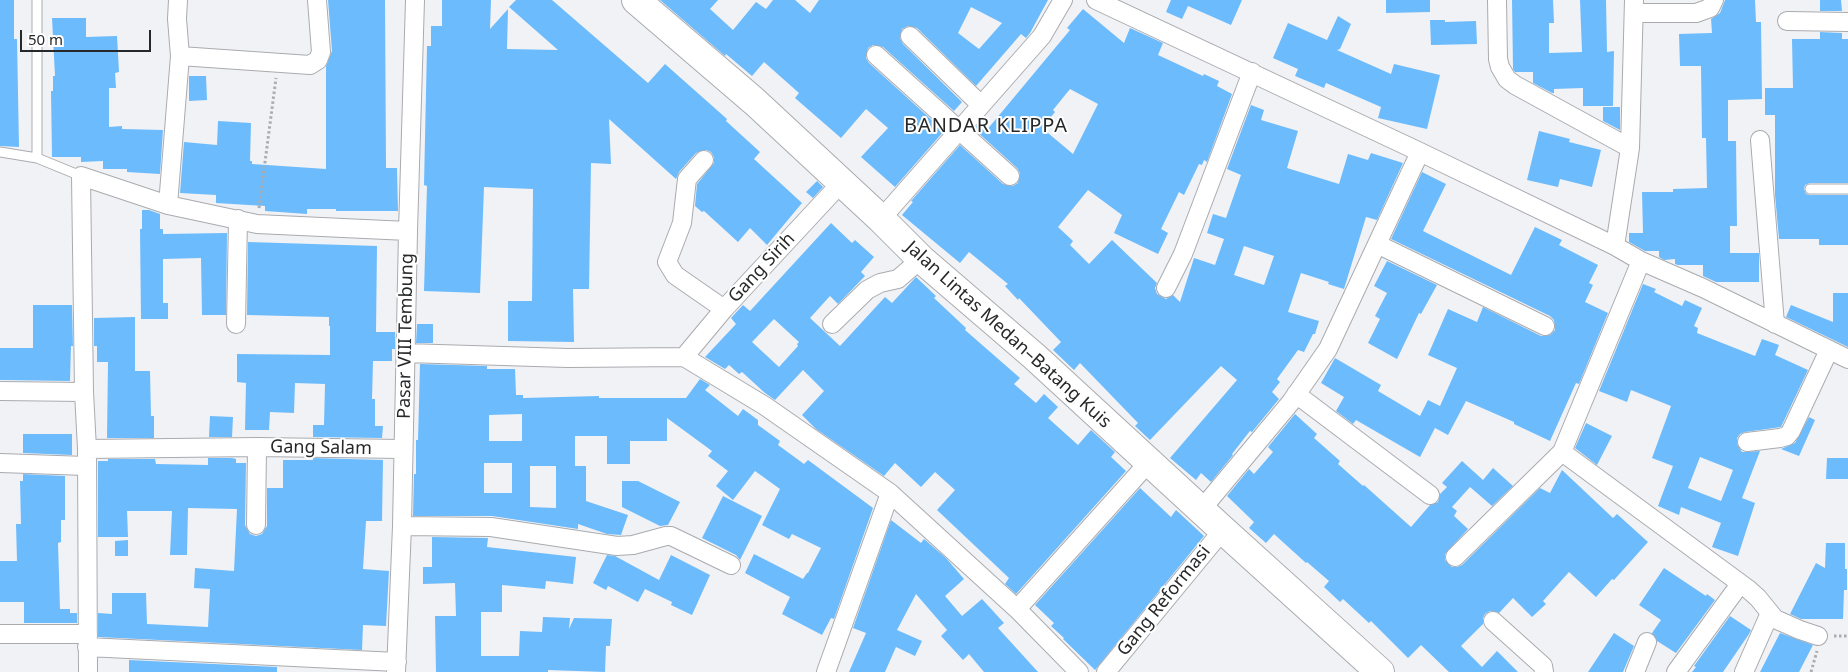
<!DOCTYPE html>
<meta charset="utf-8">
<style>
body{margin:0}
#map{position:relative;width:1848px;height:672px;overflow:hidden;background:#f1f2f5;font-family:"Noto Sans",sans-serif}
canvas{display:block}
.scale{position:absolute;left:20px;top:30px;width:131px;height:22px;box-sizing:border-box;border:2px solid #272829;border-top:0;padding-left:6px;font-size:15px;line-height:18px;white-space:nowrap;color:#272829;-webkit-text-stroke:4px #fff;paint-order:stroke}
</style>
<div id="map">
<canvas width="1848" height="672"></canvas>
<div class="scale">50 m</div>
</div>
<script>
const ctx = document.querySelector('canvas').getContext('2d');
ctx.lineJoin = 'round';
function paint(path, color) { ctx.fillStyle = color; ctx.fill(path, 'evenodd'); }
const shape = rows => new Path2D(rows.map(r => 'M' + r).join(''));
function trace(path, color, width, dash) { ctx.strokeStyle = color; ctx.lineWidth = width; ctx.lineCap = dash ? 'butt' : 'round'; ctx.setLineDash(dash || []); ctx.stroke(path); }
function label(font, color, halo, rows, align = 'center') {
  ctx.font = font + ' "Noto Sans",sans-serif'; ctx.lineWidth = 4; ctx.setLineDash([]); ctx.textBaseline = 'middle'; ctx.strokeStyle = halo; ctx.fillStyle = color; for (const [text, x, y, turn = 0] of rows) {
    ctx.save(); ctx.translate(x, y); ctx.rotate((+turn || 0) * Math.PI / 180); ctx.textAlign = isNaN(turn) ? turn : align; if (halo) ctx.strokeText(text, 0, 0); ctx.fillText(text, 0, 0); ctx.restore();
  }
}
const building = shape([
 [0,0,14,0,14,39,17,39,19,147,0,146],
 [328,0,385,0,386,168,397,168,398,211,336,211,336,209,307,209,307,214,265,211,265,206,216,203,216,195,180,193,184,142,217,145,218,121,251,123,250,161,252,161,252,164,326,169,326,66,332,51],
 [442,0,491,0,490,29,508,9,507,49,558,50,509,7,516,0,552,0,648,83,665,64,727,119,726,121,760,152,754,159,802,203,767,245,750,228,738,242,704,211,702,212,695,206,697,184,714,163,714,157,711,152,706,150,696,153,679,172,676,179,609,119,611,164,591,163,589,289,573,289,574,342,508,341,508,301,532,301,533,189,484,187,480,293,424,291,427,186,424,185,427,46,431,46,431,26,442,26],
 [660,0,718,0,710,9,733,30,756,2,766,9,773,0,795,0,810,13,819,0,1048,0,1030,33,1026,38,1021,34,976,86,917,28,908,26,902,29,900,38,903,44,962,102,954,111,883,47,873,45,868,48,866,58,869,63,944,131,895,187,861,157,888,128,866,109,841,138,795,98,799,93,764,62,752,76,726,54,725,56],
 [971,7,1002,23,979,49,958,33],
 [1171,0,1242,0,1231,25,1188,6,1182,19,1166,12],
 [1386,0,1430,0,1430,12,1386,13],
 [1512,0,1553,0,1554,23,1549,23,1549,53,1582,52,1580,0,1606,0,1607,52,1614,51,1613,106,1583,106,1583,88,1554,89,1554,93,1552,93,1533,83,1533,72,1515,72,1513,69],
 [1725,0,1755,0,1756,22,1761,22,1762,99,1728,100,1728,141,1736,141,1737,226,1730,226,1730,253,1759,253,1759,282,1716,282,1703,276,1703,265,1678,265,1675,264,1675,259,1664,260,1659,257,1659,251,1645,251,1629,242,1629,233,1643,233,1642,192,1673,192,1673,189,1707,188,1706,138,1702,138,1701,66,1680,66,1679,34,1712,33,1711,19,1720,13],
 [1820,0,1841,0,1842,11,1820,11],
 [1083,9,1124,43,1130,28,1163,43,1158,55,1203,76,1204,74,1219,81,1217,86,1232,94,1207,162,1204,160,1202,165,1199,164,1184,195,1179,192,1161,229,1168,233,1158,254,1114,233,1122,215,1088,190,1058,227,1073,241,1070,245,1089,264,1112,240,1157,283,1155,288,1157,294,1166,299,1173,295,1180,302,1194,258,1215,265,1224,239,1207,233,1213,214,1226,218,1241,175,1227,169,1251,105,1264,110,1261,120,1298,131,1287,168,1339,184,1348,154,1368,160,1371,153,1403,163,1377,220,1366,217,1344,289,1328,284,1329,282,1301,273,1288,312,1319,321,1315,334,1313,334,1304,352,1298,350,1277,379,1280,382,1272,392,1279,399,1252,432,1250,431,1232,454,1233,455,1211,482,1201,473,1196,480,1170,458,1237,380,1221,366,1150,440,1135,426,1138,423,1080,363,1074,370,1053,350,1061,342,1019,298,1018,300,1005,286,1008,284,969,252,960,263,902,215,913,202,911,201,960,145,1003,184,1013,186,1018,183,1020,173,1017,168,974,129,977,125,986,131,1070,30,1067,28],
 [1070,89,1098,104,1073,154,1042,128,1055,112,1053,110],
 [1244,246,1274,256,1264,285,1234,275],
 [1338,16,1351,24,1340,49,1337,50,1391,74,1394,64,1440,75,1427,129,1378,118,1381,107,1326,83,1324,88,1295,76,1298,69,1273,58,1288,23,1327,40],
 [52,18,86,18,86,37,117,36,119,72,115,73,116,88,109,88,109,127,122,126,122,129,163,130,160,174,127,172,127,169,103,169,103,161,81,162,81,157,52,157,51,91,53,91,53,76,55,76],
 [1430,20,1445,20,1445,22,1476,21,1477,44,1431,45],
 [1820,32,1842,33,1842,39,1848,39,1848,183,1810,183,1805,185,1804,189,1806,194,1810,195,1848,195,1848,245,1819,245,1819,239,1779,239,1775,195,1775,115,1765,115,1765,88,1793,88,1792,39,1820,39],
 [189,76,206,76,207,100,189,101],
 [1603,107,1620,107,1620,130,1603,121],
 [1539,131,1570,139,1569,142,1601,150,1592,187,1560,179,1558,187,1527,180],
 [1422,172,1446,184,1423,231,1511,275,1535,227,1562,240,1559,245,1598,265,1589,283,1593,285,1585,302,1608,313,1579,384,1576,383,1550,441,1514,424,1514,422,1466,401,1448,435,1435,428,1420,457,1356,420,1353,424,1336,411,1344,397,1321,383,1335,358,1381,385,1378,391,1420,416,1428,400,1440,406,1457,368,1428,355,1448,309,1477,322,1483,307,1541,336,1550,335,1555,330,1554,320,1550,316,1391,239],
 [817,181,823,187,813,198,806,192],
 [142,210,149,210,160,214,160,229,163,229,163,234,227,233,226,315,202,315,201,258,163,259,163,303,168,303,168,319,141,319,140,229,142,229],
 [831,223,852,243,855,240,874,257,861,272,865,276,838,304,830,296,810,318,840,346,885,297,892,303,916,277,936,296,934,298,966,328,965,330,1020,378,1014,384,1036,403,1044,394,1058,407,1048,418,1078,445,1091,430,1115,452,1111,457,1126,471,1016,594,1005,584,1009,578,937,510,955,490,935,472,921,487,895,463,884,476,816,429,802,415,824,391,803,370,775,400,765,393,742,372,739,374,729,365,725,369,705,357,736,324,731,318,743,305,750,311],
 [774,319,799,342,797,344,798,346,779,367,752,342],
 [248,242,377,246,376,332,395,332,395,349,392,349,392,361,373,361,372,399,375,399,375,426,383,426,382,438,313,437,313,425,324,425,325,384,295,383,294,413,270,412,269,430,245,430,246,383,237,382,237,354,330,355,330,326,329,326,329,317,247,315],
 [1387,261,1437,285,1421,314,1419,313,1397,359,1368,343,1380,319,1375,316,1387,293,1374,286],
 [1643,284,1656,289,1654,292,1682,306,1685,300,1702,308,1694,326,1698,328,1697,333,1755,356,1762,339,1779,345,1775,355,1808,370,1781,427,1745,432,1740,434,1737,438,1737,444,1742,452,1760,451,1742,498,1755,503,1738,556,1712,547,1721,523,1681,507,1679,515,1658,506,1673,466,1652,458,1671,406,1631,390,1627,402,1599,391],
 [1700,457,1733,470,1721,501,1688,488],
 [1833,293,1848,293,1848,347,1786,317,1791,305,1833,322],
 [33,305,72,305,73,346,71,346,70,381,0,380,0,348,33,348],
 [135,317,135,371,150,371,151,416,154,416,154,438,107,438,108,362,97,362,97,346,94,346,94,318],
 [417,324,433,324,433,343,416,343],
 [420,364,487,366,487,369,515,369,516,395,523,395,523,398,599,396,599,398,686,398,700,379,710,385,705,390,738,416,743,409,758,420,758,425,780,441,778,445,804,464,808,460,873,508,834,619,831,618,822,635,782,614,790,597,745,573,754,554,803,579,807,573,808,573,821,548,792,534,789,539,762,525,780,489,755,471,733,500,716,486,728,471,708,456,712,451,667,418,667,441,630,441,630,464,607,464,607,436,575,436,575,466,586,466,586,501,628,515,621,535,607,534,578,524,578,529,492,516,413,516,414,474,416,474,416,440,418,440],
 [522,414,522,441,489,441,489,415],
 [484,463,512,463,512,493,484,493],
 [530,466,556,466,556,508,530,507],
 [1295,414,1317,434,1314,438,1340,461,1338,464,1363,486,1364,485,1411,527,1430,505,1438,502,1440,494,1447,487,1442,483,1462,461,1483,480,1493,468,1513,486,1492,506,1470,487,1452,507,1457,511,1454,516,1468,529,1445,554,1445,560,1452,567,1457,567,1462,565,1540,488,1550,493,1562,470,1613,518,1617,514,1648,542,1614,580,1612,579,1596,597,1569,572,1543,601,1546,604,1532,617,1513,598,1499,613,1490,611,1485,614,1483,618,1483,624,1461,646,1482,667,1497,651,1518,672,1449,672,1421,645,1408,658,1371,621,1369,623,1343,599,1340,602,1324,587,1329,581,1307,562,1306,563,1274,534,1266,543,1249,528,1254,522,1227,496,1249,469,1254,474,1273,452,1268,447],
 [210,416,233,417,232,437,209,437],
 [1809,417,1815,420,1799,456,1781,449,1795,443],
 [1586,423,1612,436,1597,465,1575,448],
 [23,434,72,434,72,455,23,453],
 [208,458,232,458,236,459,236,463,246,463,245,525,250,534,256,536,262,534,267,526,267,488,283,488,283,460,313,460,313,458,383,460,382,521,366,521,363,569,389,571,386,626,363,625,362,650,98,637,98,613,112,614,112,593,146,593,147,624,208,627,210,589,194,588,195,568,234,571,237,509,188,508,187,555,170,555,172,511,127,511,128,537,98,537,98,461,108,461,108,459,155,459,156,464,208,465],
 [1827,458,1848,458,1848,479,1826,479],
 [23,474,65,476,65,520,61,520,61,542,58,543,60,609,70,609,70,613,77,613,77,623,24,623,24,602,0,602,0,561,17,561,16,524,21,524,20,481,23,481],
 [622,481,638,481,680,502,668,525,660,526,622,507],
 [1140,488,1171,517,1176,510,1204,536,1095,670,1063,639,1064,638,1051,626,1054,623,1035,605],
 [723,496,762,516,740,560,736,555,702,538],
 [891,520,921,543,924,539,946,558,964,579,945,596,962,616,982,599,1004,623,998,628,1038,672,984,672,969,654,963,660,941,636,947,630,916,594,897,630,922,641,915,656,896,647,885,672,849,672,866,633,853,628],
 [432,537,488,538,487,547,576,557,573,584,546,581,545,589,502,585,502,612,481,612,481,656,519,656,520,631,542,632,543,617,570,618,569,629,574,618,612,619,610,646,606,646,605,672,548,670,548,672,436,672,435,616,456,616,455,583,423,584,423,567,432,567],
 [128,540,128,556,115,556,115,541],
 [1826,543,1845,543,1845,569,1847,569,1847,590,1844,590,1843,619,1801,619,1790,614,1816,563,1825,568],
 [607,555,615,556,659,580,671,555,710,575,692,615,671,605,672,602,645,589,638,602,608,586,606,590,593,583],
 [1664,568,1706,596,1707,594,1715,600,1676,653,1657,641,1652,633,1661,620,1639,605],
 [1730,616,1751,630,1749,634,1723,672,1692,672,1696,667,1694,666],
 [1614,633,1634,646,1623,672,1588,672],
 [1780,633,1813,645,1799,672,1760,672],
 [129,660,277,667,277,672,129,672]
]);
const path = shape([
 [259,208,276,78],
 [1834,636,1848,636],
 [1811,672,1817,651]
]);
const lane = shape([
 [37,0,37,158],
 [0,152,37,158,81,176],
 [1810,189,1848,189]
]);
const street = shape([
 [1096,0,1420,152,1615,246,1641,261,1703,288,1848,359],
 [1497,0,1498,59,1500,67,1507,79,1515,85,1630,148],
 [1634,13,1696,13,1710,8,1714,0],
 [1787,21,1848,22],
 [910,36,981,105],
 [876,55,1010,176],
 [180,56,310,65,318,60,321,52,317,0],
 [1760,140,1775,324],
 [704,160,687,179,682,223,667,262,675,275,724,309],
 [168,205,180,56,177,19,178,0],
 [881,219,1042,36,1063,0],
 [1377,244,1545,326],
 [1615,246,1630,148,1634,0],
 [1641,261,1562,452,1748,589,1758,598,1775,619,1800,630,1818,636],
 [1166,288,1183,254,1252,72],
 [236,324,238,219],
 [832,324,867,290,880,283,898,279,921,259],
 [406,353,568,358,684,357,765,406,890,493,1017,609,1079,672],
 [684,357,724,309,842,182],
 [0,391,84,392],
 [1296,394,1430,495],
 [1747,442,1780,438,1787,436,1791,431,1829,350],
 [87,449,257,447,403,449],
 [0,463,86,466],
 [1201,510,1291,402,1328,349,1420,152],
 [256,525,257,447],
 [402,526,491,527,617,546,633,545,666,536,671,536,731,565],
 [1455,557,1562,452],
 [1017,609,1149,462],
 [1493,621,1543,666,1544,672],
 [0,634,88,634],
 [87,647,397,662],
 [88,672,87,449,84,392,81,176,168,205,257,224,408,231],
 [396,672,402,526,408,231,415,0],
 [826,672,890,493],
 [1106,672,1223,530],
 [1635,672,1647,642],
 [1676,672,1740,584],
 [1744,672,1770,613]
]);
const highway = shape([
 [636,0,755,102,881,219,921,259,1035,357,1223,530,1380,672]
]);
const streetNames = [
 ["Gang Sirih",762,268,-47],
 ["Jalan Lintas Medan–Batang Kuis",1008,335,42],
 ["Pasar VIII Tembung",406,336,-89],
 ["Gang Salam",321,448,1],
 ["Gang Reformasi",1164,601,-51]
];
const quarterNames = [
 ["BANDAR KLIPPA",986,126]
];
paint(building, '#6cbbfd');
trace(lane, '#aaabaf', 11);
trace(street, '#aaabaf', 20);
trace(highway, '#aaabaf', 30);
trace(path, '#abacaf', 3, [2.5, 2.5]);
trace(lane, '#fff', 9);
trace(street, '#fff', 18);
trace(highway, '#fff', 28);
label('18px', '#272829', '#fff', streetNames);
ctx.letterSpacing = '1px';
label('20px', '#272829', '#fff', quarterNames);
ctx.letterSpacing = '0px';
</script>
